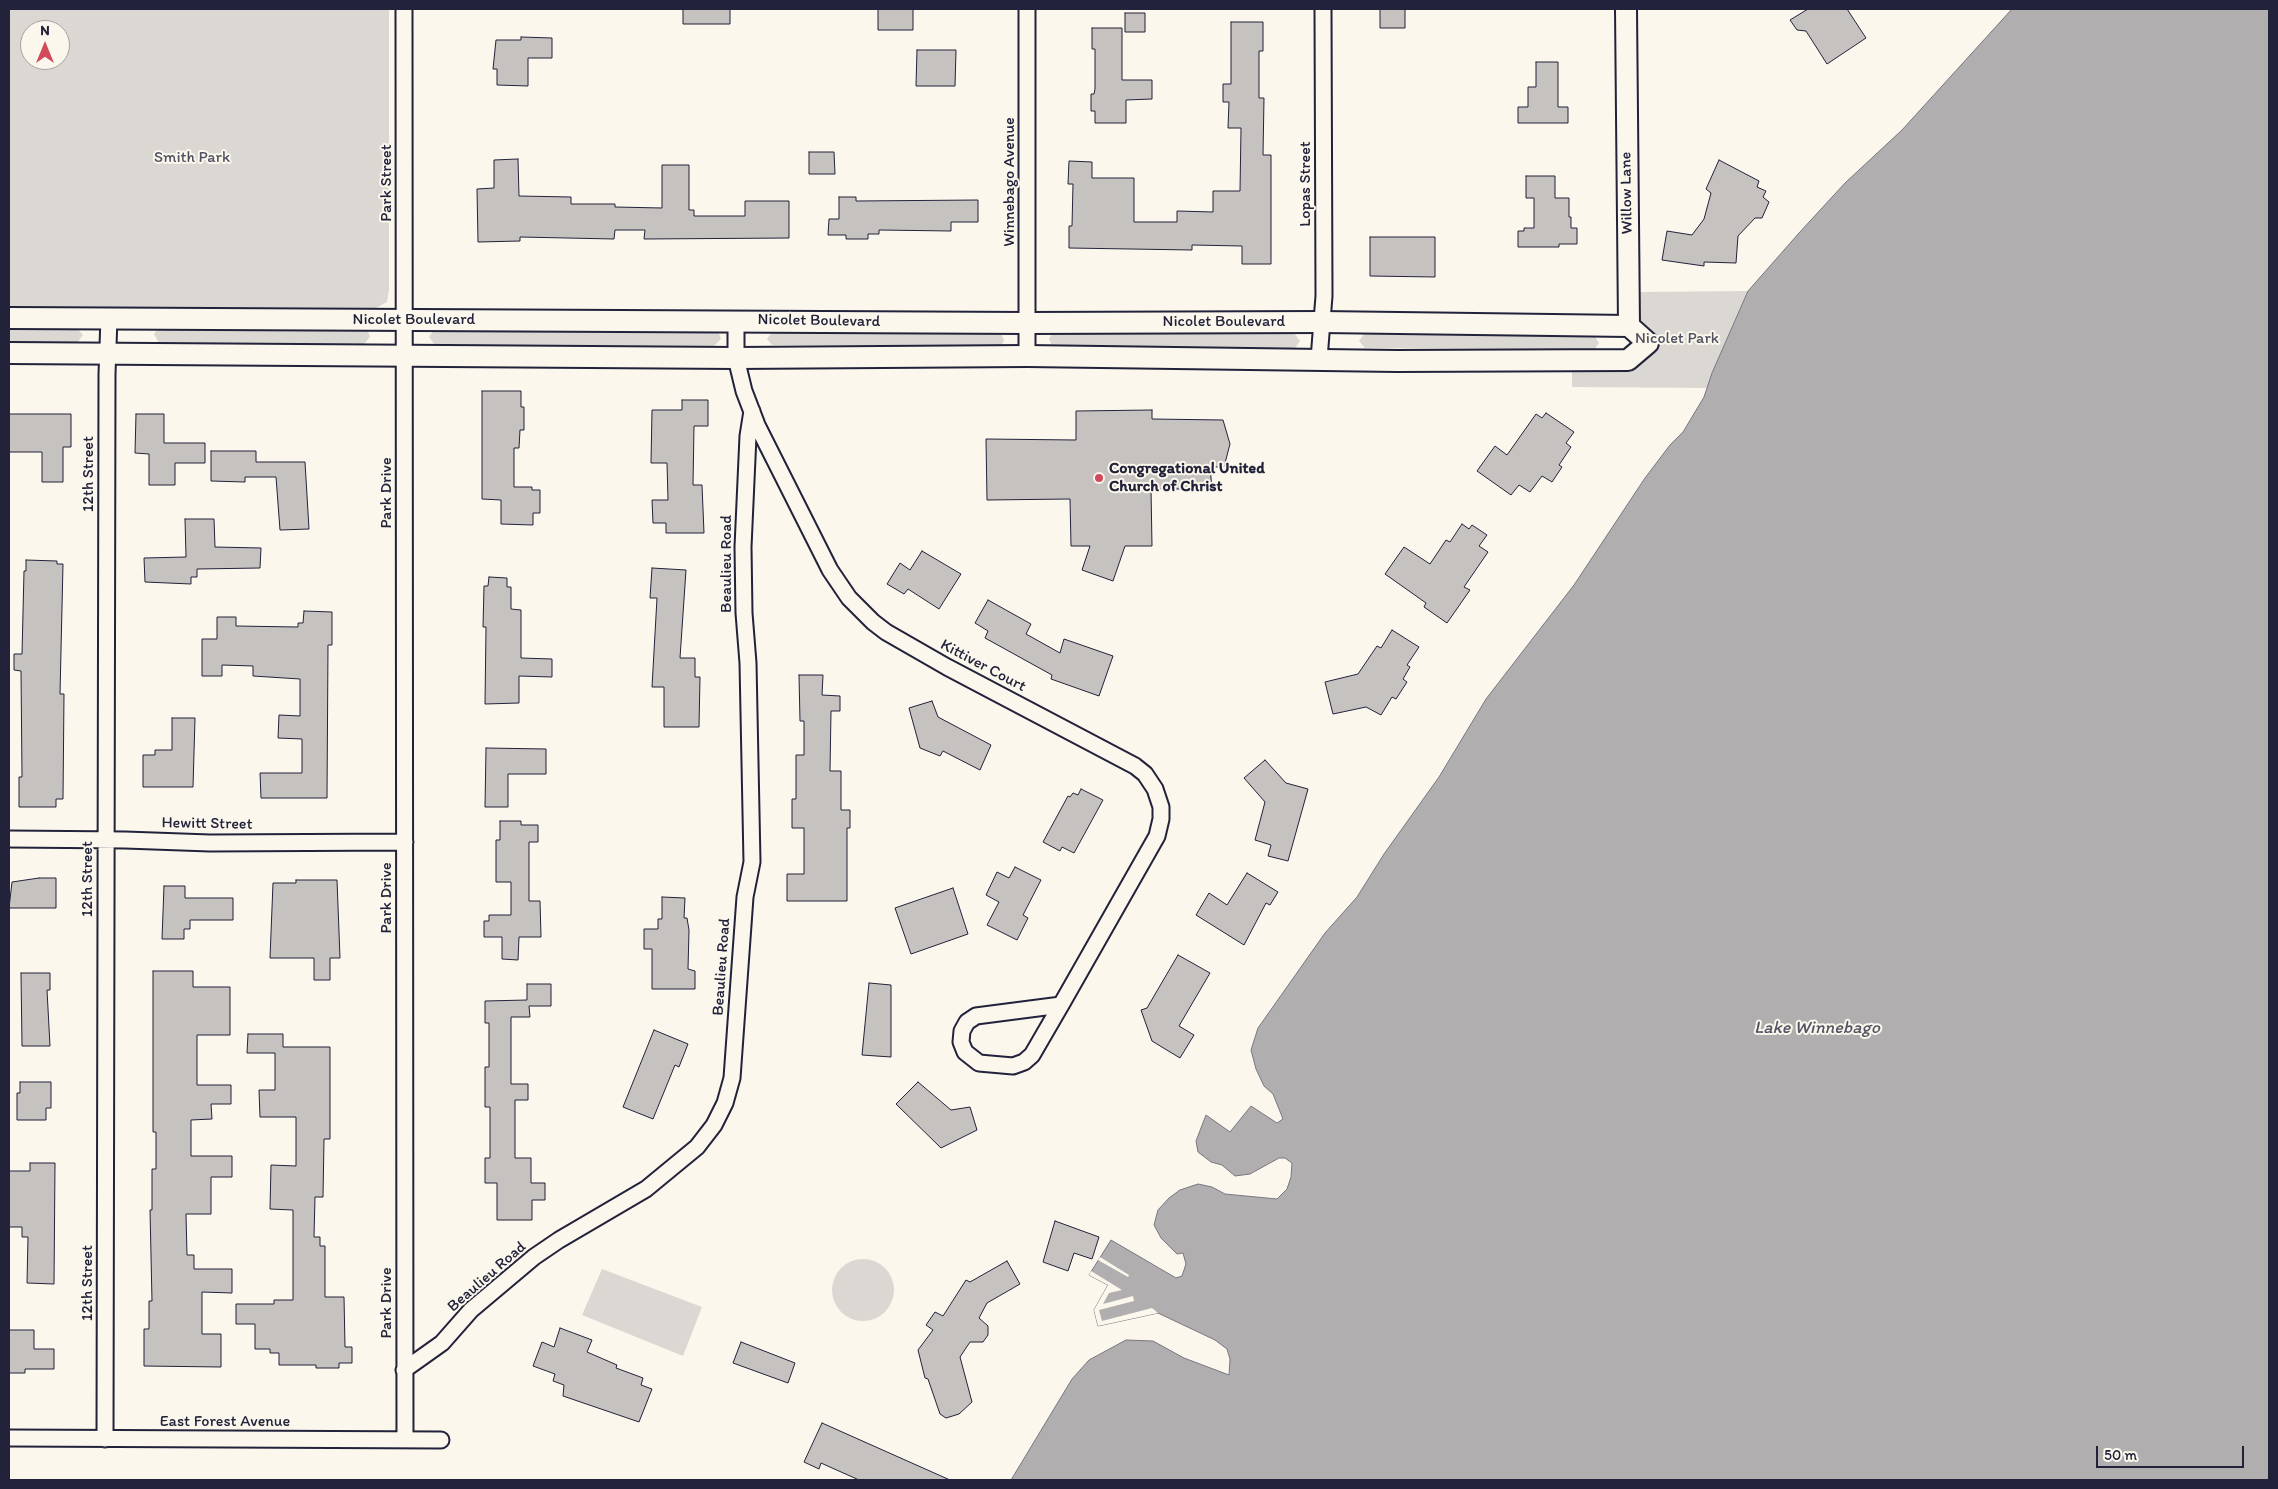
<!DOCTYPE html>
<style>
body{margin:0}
#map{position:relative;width:2278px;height:1489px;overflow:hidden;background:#fbf7ec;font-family:Itim,sans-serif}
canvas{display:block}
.frame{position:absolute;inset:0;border:10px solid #22223b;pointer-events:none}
.north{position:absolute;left:20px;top:20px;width:50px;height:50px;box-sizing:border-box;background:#fbf7ec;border:1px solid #a4a2a5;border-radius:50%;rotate:0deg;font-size:14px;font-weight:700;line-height:20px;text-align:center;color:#22223b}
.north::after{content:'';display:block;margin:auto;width:18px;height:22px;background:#d1495b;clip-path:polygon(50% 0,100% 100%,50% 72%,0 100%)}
.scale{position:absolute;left:2096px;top:1446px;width:148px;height:22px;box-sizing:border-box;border:2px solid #22223b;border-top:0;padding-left:6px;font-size:15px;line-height:18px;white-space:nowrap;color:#22223b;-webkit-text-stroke:4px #fbf7ec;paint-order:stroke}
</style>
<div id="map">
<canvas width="2278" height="1489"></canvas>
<div class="frame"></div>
<div class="north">N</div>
<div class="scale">50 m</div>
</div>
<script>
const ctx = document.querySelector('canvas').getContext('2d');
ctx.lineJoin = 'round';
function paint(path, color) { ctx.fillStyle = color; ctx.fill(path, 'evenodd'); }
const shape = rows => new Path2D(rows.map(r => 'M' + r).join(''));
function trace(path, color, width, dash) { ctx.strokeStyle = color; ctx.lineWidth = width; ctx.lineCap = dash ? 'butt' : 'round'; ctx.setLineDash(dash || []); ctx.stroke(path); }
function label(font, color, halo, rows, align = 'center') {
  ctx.font = font + ' Itim,sans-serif'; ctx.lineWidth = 4; ctx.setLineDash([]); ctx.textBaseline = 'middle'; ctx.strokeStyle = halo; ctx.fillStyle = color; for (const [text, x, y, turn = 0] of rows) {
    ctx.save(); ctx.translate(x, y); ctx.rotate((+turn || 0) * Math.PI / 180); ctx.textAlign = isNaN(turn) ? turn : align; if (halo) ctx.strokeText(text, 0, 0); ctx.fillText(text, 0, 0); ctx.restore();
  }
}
const green = shape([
 [9,9,389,9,389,289,387,302,376,308,10,307],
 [30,30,60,30,60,60,30,60],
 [1748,291,1712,373,1708,388,1572,387,1572,370,1627,350,1635,319,1637,292],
 [9,327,76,327,83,335,77,343,9,342],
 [159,327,362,329,368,331,370,337,364,344,159,343,154,334],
 [434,330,713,330,719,333,721,339,714,346,435,345,429,337],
 [774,330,996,331,1001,334,1004,340,1002,345,997,346,772,345,767,339],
 [1054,331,1294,333,1300,341,1295,348,1053,347,1049,339],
 [1365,333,1594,335,1599,343,1594,350,1365,348,1359,341],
 '832 1290a31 31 0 1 1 62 0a31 31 0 1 1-62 0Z',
 [602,1269,702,1307,683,1356,582,1315]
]);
const water = shape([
 [2012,9,2269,9,2269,1480,1011,1480,1072,1379,1089,1360,1126,1340,1153,1341,1184,1358,1229,1375,1230,1359,1227,1349,1215,1340,1158,1313,1098,1326,1094,1310,1108,1285,1089,1275,1111,1240,1176,1278,1182,1276,1186,1264,1183,1253,1177,1254,1161,1238,1154,1225,1158,1210,1169,1198,1180,1190,1198,1184,1212,1187,1225,1194,1277,1199,1287,1189,1291,1177,1292,1163,1285,1158,1279,1158,1250,1174,1235,1176,1222,1165,1211,1162,1198,1152,1196,1141,1206,1115,1230,1132,1251,1106,1277,1123,1283,1119,1273,1094,1264,1086,1256,1069,1251,1050,1258,1028,1325,933,1357,897,1384,854,1439,777,1486,699,1574,585,1645,478,1670,445,1683,432,1704,397,1712,373,1748,291,1799,233,1845,183,1902,130,2012,9]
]);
const pier = shape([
 [1100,1257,1129,1275,1128,1277,1098,1260],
 [1091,1271,1122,1290,1109,1293,1103,1304,1133,1296,1134,1301,1099,1310,1102,1321,1152,1308,1158,1313,1098,1326,1094,1310,1108,1285,1089,1275]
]);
const building = shape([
 [683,9,730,9,730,24,683,24,683,9],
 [878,9,913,9,913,30,878,30,878,9],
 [1380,9,1405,9,1405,28,1380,28,1380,9],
 [1808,9,1847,9,1866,38,1827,64,1806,31,1797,30,1790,20,1808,9],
 [1125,13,1145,13,1145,32,1125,32,1125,13],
 [1231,22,1263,22,1263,51,1259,51,1259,98,1264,98,1263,155,1271,155,1271,264,1242,264,1242,246,1192,245,1192,250,1069,248,1069,226,1072,226,1073,184,1068,184,1069,161,1092,162,1092,178,1134,178,1134,222,1177,222,1177,211,1213,212,1213,191,1240,191,1241,128,1228,128,1229,102,1223,102,1223,84,1231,84,1231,22],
 [1092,28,1122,28,1122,80,1152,80,1152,99,1126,100,1126,123,1095,123,1095,111,1091,111,1091,94,1094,94,1095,89,1095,49,1092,49,1092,28],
 [521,37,552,38,552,58,528,58,528,86,497,85,497,69,493,69,496,40,521,40,521,37],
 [917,50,956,50,955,86,916,86,917,50],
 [1536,62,1558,62,1558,107,1568,107,1568,123,1518,123,1518,107,1528,107,1528,87,1536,87,1536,62],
 [809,152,834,152,835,174,809,174,809,152],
 [518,159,519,196,571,197,571,204,615,204,615,207,662,208,662,165,689,165,689,210,694,210,694,216,745,216,745,201,789,201,789,238,644,239,645,230,615,230,614,239,520,237,520,241,478,242,477,189,494,188,494,160,518,159],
 [1719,160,1759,181,1757,187,1766,191,1763,197,1769,202,1762,218,1755,218,1738,236,1736,263,1704,262,1704,266,1662,260,1667,231,1692,235,1704,219,1711,193,1706,189,1719,160],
 [1526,176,1555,176,1555,198,1569,198,1569,217,1571,217,1571,228,1577,228,1577,244,1559,244,1559,247,1518,247,1518,231,1524,231,1524,228,1534,228,1534,198,1526,198,1526,176],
 [839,197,856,197,856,201,978,200,978,222,951,222,951,231,879,230,879,234,868,234,868,239,846,239,846,235,828,235,829,219,839,219,839,197],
 [1370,237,1435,237,1435,277,1370,276,1370,237],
 [482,391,521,391,521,407,524,407,524,430,520,430,519,448,514,448,514,487,532,487,532,490,540,490,540,513,533,513,533,525,501,524,501,500,482,499,482,391],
 [682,400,708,400,708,426,694,426,693,485,702,485,704,533,666,533,666,523,653,523,652,500,668,500,667,463,651,463,652,410,682,410,682,400],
 [1152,410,1152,419,1223,420,1230,444,1224,467,1210,467,1212,489,1151,489,1152,546,1125,546,1113,581,1082,570,1090,546,1071,546,1070,499,987,500,986,439,1076,440,1076,411,1152,410],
 [1546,413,1574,432,1566,443,1571,447,1559,465,1562,467,1552,482,1542,476,1530,492,1519,485,1511,495,1477,471,1495,446,1507,455,1536,414,1542,418,1546,413],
 [9,414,71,414,71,447,63,447,63,482,42,482,42,452,9,452,9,414],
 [136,414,164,414,164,443,205,443,205,463,175,463,175,485,149,485,149,454,135,453,136,414],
 [211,451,256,451,256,462,305,462,309,529,280,530,276,477,245,477,245,482,211,481,211,451],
 [185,519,214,519,215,547,261,548,260,568,197,569,197,577,191,577,191,584,145,582,144,558,186,557,185,519],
 [1462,524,1469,529,1472,525,1487,535,1479,546,1488,552,1464,587,1470,590,1447,623,1424,607,1426,603,1385,574,1404,547,1430,564,1446,540,1450,542,1462,524],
 [922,551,961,574,939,609,908,589,904,594,887,584,900,563,910,570,922,551],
 [26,560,57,561,57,564,63,564,60,694,64,694,63,799,56,799,56,807,19,807,19,777,22,777,21,671,14,670,14,654,22,654,24,571,26,571,26,560],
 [652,568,686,570,680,658,695,658,695,677,700,677,699,727,664,727,664,687,652,687,657,598,650,598,652,568],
 [489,577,507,578,507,587,511,587,511,609,521,610,521,658,552,659,552,677,519,676,519,703,485,704,486,627,483,627,484,586,488,586,489,577],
 [988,600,1031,624,1026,634,1060,653,1064,639,1113,656,1099,696,1051,679,1052,675,985,638,988,631,975,623,988,600],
 [304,611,332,612,332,645,328,645,327,798,261,798,260,773,302,773,302,739,278,738,279,715,300,716,300,679,253,676,253,666,222,665,222,676,202,676,202,639,217,639,217,617,236,617,236,626,298,627,298,623,303,623,304,611],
 [1392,630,1419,647,1407,665,1410,667,1403,679,1407,682,1396,699,1392,697,1381,715,1366,707,1333,714,1325,682,1358,674,1377,646,1381,648,1392,630],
 [799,675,823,675,822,695,840,696,840,711,831,711,830,771,841,771,841,810,850,810,850,828,847,828,847,901,787,901,787,874,804,874,804,828,792,828,792,799,796,799,796,755,804,755,804,721,800,721,799,675],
 [932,701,938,717,991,745,980,770,943,751,940,756,920,748,909,708,932,701],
 [172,718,195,718,193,787,143,787,143,755,155,755,155,750,172,750,172,718],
 [486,748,546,749,546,774,508,774,508,807,485,807,486,748],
 [1265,760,1286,783,1308,789,1288,861,1268,856,1271,845,1255,840,1265,802,1244,778,1265,760],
 [1081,789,1103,800,1074,853,1062,847,1060,851,1043,842,1068,796,1070,797,1073,793,1078,795,1081,789],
 [500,821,521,821,521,825,538,825,538,842,529,842,529,901,540,901,541,937,519,937,518,960,502,959,502,937,484,937,484,921,489,921,489,915,511,915,511,882,496,882,496,840,500,840,500,821],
 [1015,867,1041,880,1023,915,1028,918,1017,940,987,925,999,902,986,895,997,872,1009,878,1015,867],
 [1247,873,1278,892,1270,905,1266,903,1244,945,1196,915,1209,893,1227,905,1247,873],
 [39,878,56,878,56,908,9,908,12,882,39,878],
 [296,880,337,880,340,958,330,958,330,980,314,980,314,958,270,958,273,883,296,883,296,880],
 [164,886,185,886,185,898,233,898,233,920,190,920,190,929,184,929,184,939,162,939,164,886],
 [953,888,968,934,911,954,895,908,953,888],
 [662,897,685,898,684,918,687,918,689,930,688,969,695,971,695,989,652,989,652,949,644,949,644,929,658,929,658,919,662,919,662,897],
 [1178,955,1210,973,1179,1026,1194,1035,1180,1058,1152,1041,1141,1010,1147,1008,1178,955],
 [153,971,193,971,193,987,230,987,230,1035,197,1035,197,1085,231,1085,231,1104,211,1104,212,1119,191,1120,191,1156,232,1156,232,1177,211,1177,211,1214,186,1214,187,1255,194,1255,194,1269,232,1269,232,1293,202,1292,202,1334,221,1334,221,1367,144,1366,144,1329,149,1329,149,1301,152,1301,150,1210,152,1210,152,1169,156,1169,156,1132,153,1132,153,971],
 [21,973,50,973,50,990,47,990,50,1046,22,1046,21,973],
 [869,983,891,985,891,1057,862,1055,869,983],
 [527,984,551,984,551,1006,529,1006,530,1017,511,1017,511,1084,528,1084,528,1100,515,1100,515,1158,531,1158,531,1183,545,1183,545,1200,532,1200,532,1220,497,1220,497,1183,485,1183,485,1158,490,1158,490,1107,485,1107,485,1067,489,1067,489,1023,485,1023,485,1001,527,1000,527,984],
 [654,1030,688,1044,679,1067,675,1065,653,1119,623,1107,654,1030],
 [248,1034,283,1034,283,1047,330,1047,330,1139,324,1139,323,1197,315,1197,314,1237,320,1237,320,1246,325,1246,325,1297,344,1297,345,1347,352,1347,352,1363,339,1363,339,1368,316,1368,316,1365,279,1365,279,1353,270,1353,270,1349,255,1349,255,1324,236,1324,236,1304,274,1304,274,1300,293,1300,293,1210,270,1209,271,1165,296,1166,296,1117,260,1117,259,1090,275,1090,275,1053,247,1053,248,1034],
 [20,1082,51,1082,51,1108,46,1108,46,1120,17,1120,17,1093,20,1093,20,1082],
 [918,1082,951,1110,970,1107,977,1130,941,1148,896,1104,918,1082],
 [30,1163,55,1163,54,1284,27,1283,28,1237,22,1237,22,1227,9,1227,9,1171,30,1171,30,1163],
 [1055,1221,1099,1237,1092,1259,1074,1253,1068,1271,1043,1262,1055,1221],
 [1007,1261,1020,1284,987,1303,979,1318,988,1326,988,1335,983,1342,970,1342,960,1357,972,1402,959,1414,946,1418,940,1414,928,1379,925,1378,918,1350,933,1330,926,1325,935,1312,943,1316,966,1280,970,1282,1007,1261],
 [560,1328,592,1340,587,1352,617,1365,616,1368,643,1378,641,1385,652,1389,639,1422,563,1396,564,1385,553,1381,555,1374,533,1366,542,1342,554,1347,560,1328],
 [9,1330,34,1330,34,1349,54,1349,54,1369,25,1369,25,1373,9,1373,9,1330],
 [741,1342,795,1363,788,1383,733,1363,741,1342],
 [822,1423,950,1480,859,1480,821,1463,819,1469,804,1462,822,1423]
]);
const minor = shape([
 [404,9,405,1440],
 [1027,9,1027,356],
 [736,320,736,358,744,391,757,425,830,570,849,598,873,622,886,632,947,667,1135,766,1145,774,1155,789,1161,807,1161,819,1157,836,1061,1005],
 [1319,359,1324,296,1323,9],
 [9,839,125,840,210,843,405,842],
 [1061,1005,1032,1055,1024,1062,1013,1066,979,1063,965,1052,961,1042,962,1031,967,1022,976,1016,1061,1005],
 [404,1370,442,1343,471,1310,534,1257,559,1240,646,1189,697,1147,714,1125,725,1103,732,1078,745,897,752,862,748,663,744,613,743,547,748,436,752,411],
 [9,1438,441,1440],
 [105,1439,107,374,109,318]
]);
const tertiary = shape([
 [9,318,1027,323,1322,322,1629,326],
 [9,353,736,358,1027,356,1397,361,1628,360,1648,343,1629,326,1626,9]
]);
const markers = [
 [1099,478,5,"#d1495b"]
];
const parkNames = [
 ["Smith Park",192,158],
 ["Nicolet Park",1677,339]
];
const streetNames = [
 ["Winnebago Avenue",1010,182,-90],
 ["Park Street",387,183,-90],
 ["Lopas Street",1306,184,-90],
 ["Willow Lane",1627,193,-91],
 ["Nicolet Boulevard",414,320],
 ["Nicolet Boulevard",819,321,1],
 ["Nicolet Boulevard",1224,322],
 ["12th Street",89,474,-90],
 ["Park Drive",387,493,-90],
 ["Beaulieu Road",727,564,-90],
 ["Kittiver Court",983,666,28],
 ["Hewitt Street",207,824,1],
 ["12th Street",88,879,-90],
 ["Park Drive",387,898,-90],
 ["Beaulieu Road",722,967,-86],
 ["Beaulieu Road",487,1277,-41],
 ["12th Street",88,1283,-90],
 ["Park Drive",387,1303,-90],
 ["East Forest Avenue",225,1422]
];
const poiNames = [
 ["Congregational United",1109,469],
 ["Church of Christ",1109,487]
];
const waterNames = [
 ["Lake Winnebago",1817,1028]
];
paint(green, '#dbd8d3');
paint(water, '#b1aeb0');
trace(water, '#787681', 1);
paint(pier, '#fbf7ec');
paint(building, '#c6c2c0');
trace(building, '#22223b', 1);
trace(minor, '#22223b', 19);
trace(tertiary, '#22223b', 24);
trace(minor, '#fbf7ec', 15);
trace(tertiary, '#fbf7ec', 20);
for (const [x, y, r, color] of markers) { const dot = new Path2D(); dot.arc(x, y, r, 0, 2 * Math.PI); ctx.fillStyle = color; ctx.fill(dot); trace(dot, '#fbf7ec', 2); }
label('16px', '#505061', '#fbf7ec', parkNames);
label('16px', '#22223b', '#fbf7ec', streetNames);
label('bold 16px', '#22223b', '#fbf7ec', poiNames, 'left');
label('italic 18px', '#545364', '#fbf7ec', waterNames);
</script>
